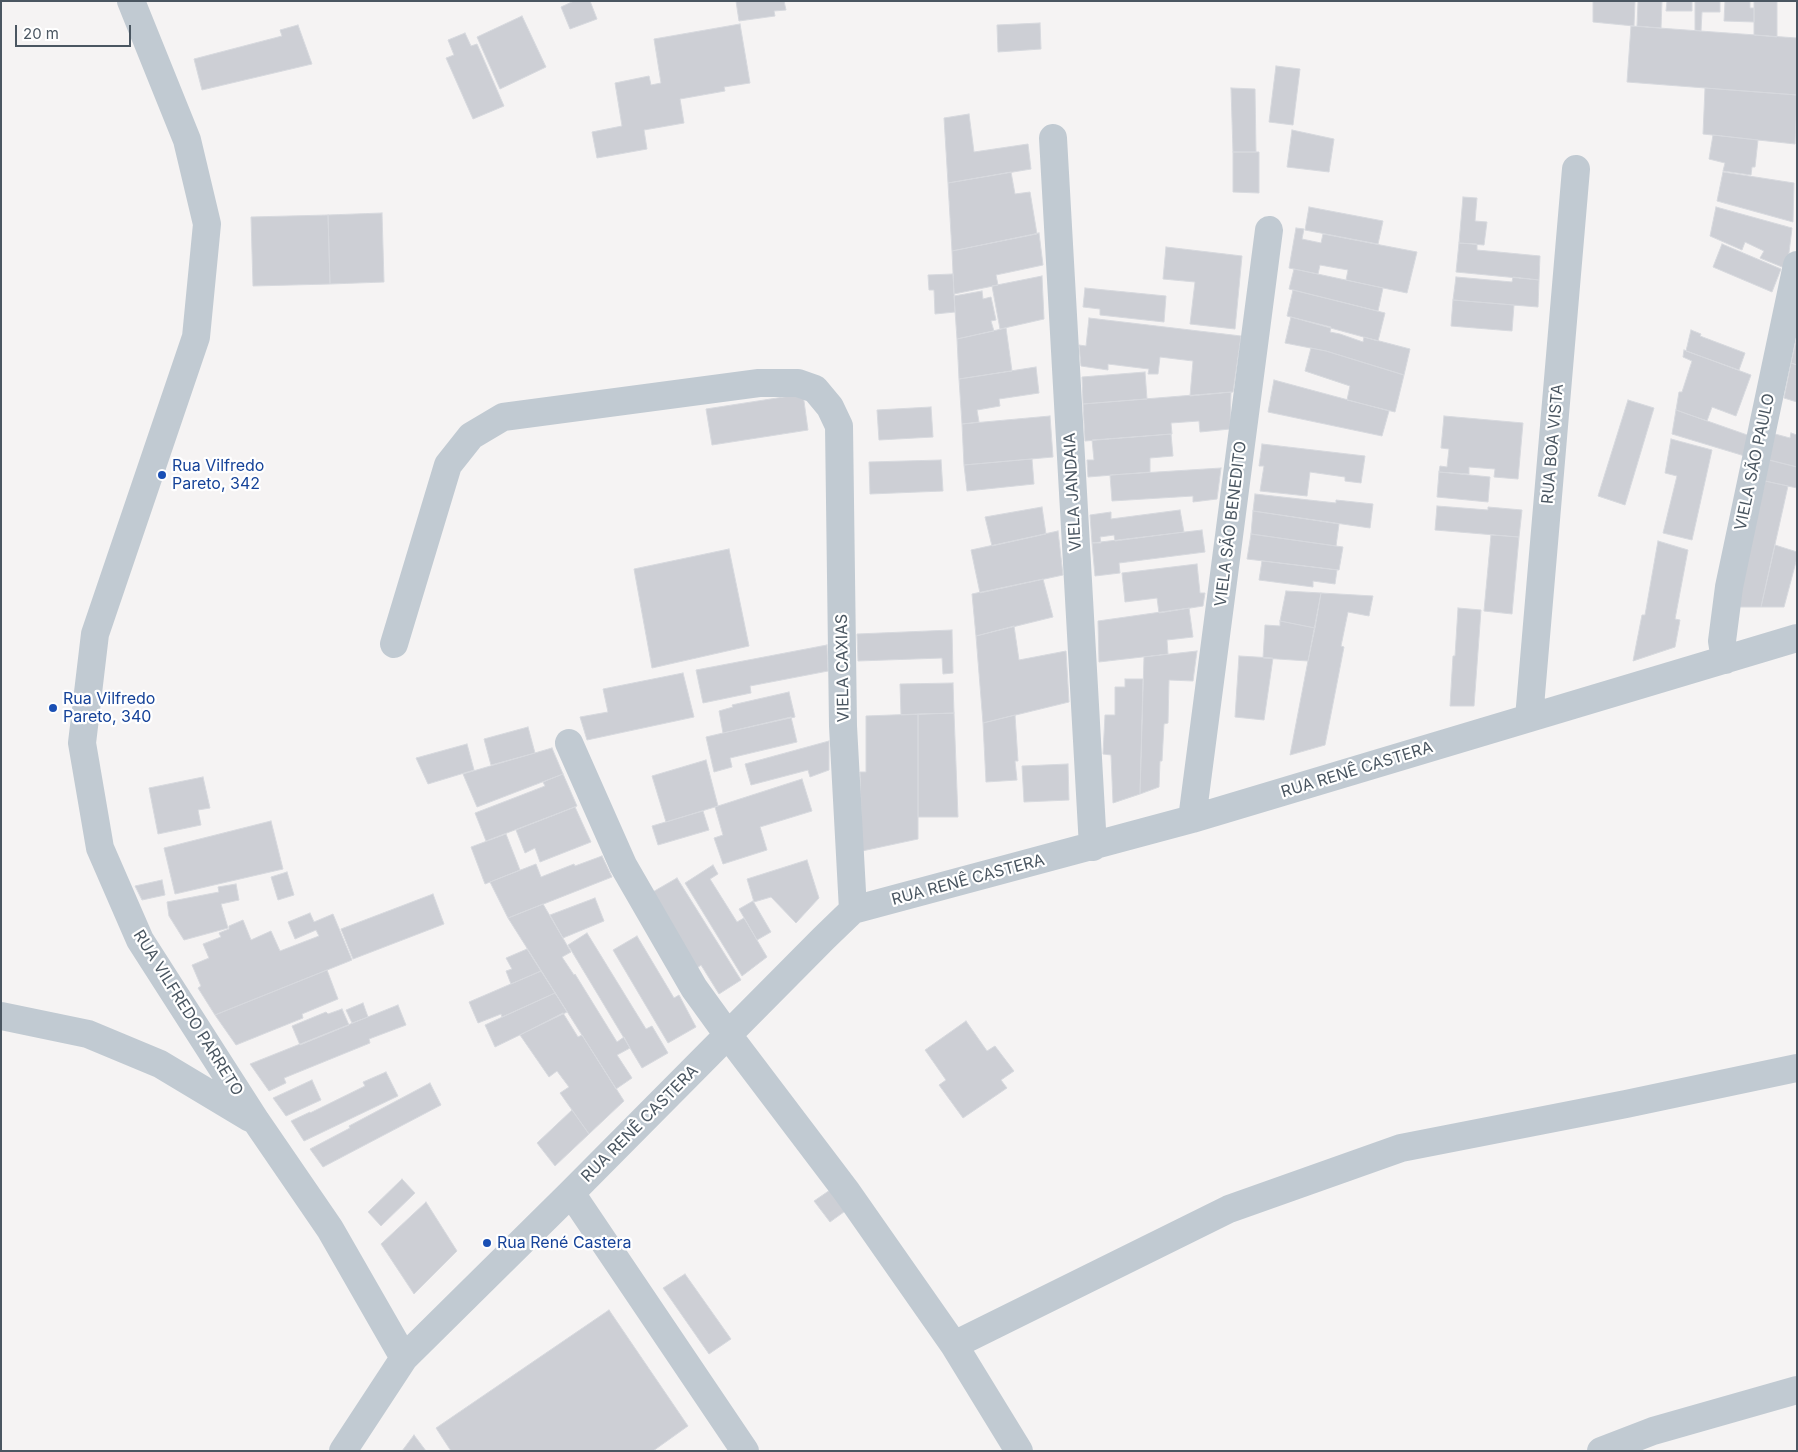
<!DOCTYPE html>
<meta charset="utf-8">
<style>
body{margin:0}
#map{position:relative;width:1798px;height:1452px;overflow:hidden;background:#f5f3f3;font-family:Inter,sans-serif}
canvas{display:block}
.frame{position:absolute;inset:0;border:2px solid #4a5661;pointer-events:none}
.scale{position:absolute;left:15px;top:25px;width:116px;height:22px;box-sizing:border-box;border:2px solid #4a5661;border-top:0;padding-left:6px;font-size:15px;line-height:18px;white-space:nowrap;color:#4a5661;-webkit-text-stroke:4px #fff;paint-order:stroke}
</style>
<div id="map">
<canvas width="1798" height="1452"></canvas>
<div class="frame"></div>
<div class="scale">20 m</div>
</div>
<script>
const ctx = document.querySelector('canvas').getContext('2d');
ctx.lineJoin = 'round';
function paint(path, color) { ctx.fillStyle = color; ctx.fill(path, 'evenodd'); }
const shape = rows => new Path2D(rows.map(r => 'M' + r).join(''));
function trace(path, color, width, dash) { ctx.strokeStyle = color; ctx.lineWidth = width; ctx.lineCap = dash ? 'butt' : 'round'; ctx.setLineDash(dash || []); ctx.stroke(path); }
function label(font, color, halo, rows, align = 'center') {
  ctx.font = font + ' Inter,sans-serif'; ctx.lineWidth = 4.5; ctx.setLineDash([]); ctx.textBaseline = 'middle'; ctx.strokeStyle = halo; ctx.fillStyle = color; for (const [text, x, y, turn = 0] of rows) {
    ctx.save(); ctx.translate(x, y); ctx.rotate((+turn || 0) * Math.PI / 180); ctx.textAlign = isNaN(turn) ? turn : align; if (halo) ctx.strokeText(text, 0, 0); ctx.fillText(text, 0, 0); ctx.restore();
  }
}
const building = shape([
 [574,1,590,1,597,19,570,29,561,7,574,1],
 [736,1,784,1,786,10,774,11,775,16,739,21,736,1],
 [1593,1,1635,1,1634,26,1593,22,1593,1],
 [1638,1,1662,1,1661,28,1637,26,1638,1],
 [1667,1,1692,1,1692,11,1666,11,1667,1],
 [1695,1,1720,1,1720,12,1702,12,1701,31,1695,30,1695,1],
 [1725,1,1750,1,1750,8,1754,8,1754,22,1724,21,1725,1],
 [1754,1,1777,1,1777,37,1754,35,1754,1],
 [522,16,546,67,500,89,477,37,522,16],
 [1040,23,1041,49,998,52,997,25,1040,23],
 [740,24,750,83,724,87,725,91,680,99,684,123,644,130,647,149,597,158,592,132,622,126,615,83,649,76,651,85,661,83,654,39,740,24],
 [298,25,312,64,202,90,194,59,282,36,280,30,298,25],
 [1631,26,1797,38,1797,95,1627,82,1631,26],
 [465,33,471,46,477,44,504,106,473,119,446,58,454,55,448,40,465,33],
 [1276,66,1300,69,1293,125,1269,122,1276,66],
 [1231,88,1255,89,1256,152,1233,152,1231,88],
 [1705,88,1797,95,1795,144,1703,134,1705,88],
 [969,114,974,152,1028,144,1031,169,948,183,944,118,969,114],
 [1292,130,1334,139,1329,172,1287,167,1292,130],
 [1713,135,1758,140,1755,167,1752,167,1751,175,1723,171,1725,163,1709,159,1713,135],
 [1233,152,1259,152,1259,193,1233,192,1233,152],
 [1011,172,1015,194,1030,192,1037,234,952,251,948,183,1011,172],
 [1723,172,1794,183,1793,222,1717,201,1723,172],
 [1463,197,1477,198,1475,221,1487,222,1484,245,1459,243,1463,197],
 [1309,207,1383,221,1378,244,1305,230,1309,207],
 [1716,207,1792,228,1787,269,1760,258,1764,251,1745,242,1742,250,1710,236,1716,207],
 [382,213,384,282,330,284,328,215,382,213],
 [328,215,330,284,253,286,251,217,328,215],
 [1296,228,1304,229,1302,239,1321,243,1323,234,1417,252,1407,293,1346,280,1348,270,1320,265,1318,274,1289,268,1296,228],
 [1039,233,1043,265,996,275,998,285,954,294,952,251,1039,233],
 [1459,243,1477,244,1477,250,1540,256,1539,280,1456,272,1459,243],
 [1722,244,1781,269,1772,292,1713,267,1722,244],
 [1166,247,1242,256,1235,329,1190,324,1195,282,1163,279,1166,247],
 [1294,269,1383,288,1378,311,1289,289,1294,269],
 [953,274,955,312,935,314,934,290,929,290,928,275,953,274],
 [1042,276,1044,319,1000,329,992,286,1042,276],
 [1456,277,1512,282,1513,277,1539,280,1538,307,1453,300,1456,277],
 [1085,288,1166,296,1164,322,1100,315,1100,309,1083,307,1085,288],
 [1293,290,1385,313,1378,341,1287,316,1293,290],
 [982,291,983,299,991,297,996,320,991,321,994,331,957,339,954,296,982,291],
 [1453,300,1514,305,1512,331,1451,326,1453,300],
 [1291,317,1331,327,1330,332,1340,334,1363,342,1364,337,1410,349,1404,375,1326,351,1285,343,1291,317],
 [1089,318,1241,336,1233,392,1190,396,1193,361,1160,357,1158,374,1148,374,1149,369,1108,364,1108,370,1081,366,1079,345,1086,346,1089,318],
 [1006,328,1012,371,959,379,957,339,1006,328],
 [1691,330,1701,334,1700,336,1745,353,1739,370,1686,351,1691,330],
 [1797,336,1797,365,1791,363,1797,336],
 [1311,348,1326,351,1404,375,1395,412,1347,400,1350,386,1305,371,1311,348],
 [1684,350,1751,375,1736,416,1712,407,1707,421,1676,410,1679,392,1682,392,1692,361,1683,357,1684,350],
 [1791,363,1797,365,1797,402,1784,398,1791,363],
 [1036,367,1039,393,999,399,1000,406,977,410,979,422,962,424,959,379,1036,367],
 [1145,372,1147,399,1083,404,1082,377,1145,372],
 [1274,380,1389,411,1382,436,1268,412,1274,380],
 [1231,392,1230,429,1200,432,1199,421,1171,423,1172,434,1085,441,1083,404,1231,392],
 [803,394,808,430,712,445,706,409,803,394],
 [1628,400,1654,408,1625,505,1598,496,1628,400],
 [931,407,933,437,879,440,877,410,931,407],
 [1676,410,1753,437,1748,457,1672,434,1676,410],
 [1050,416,1053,457,964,465,962,424,1050,416],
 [1444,416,1523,423,1518,479,1494,477,1495,469,1469,467,1469,474,1439,472,1440,466,1447,467,1449,449,1441,448,1444,416],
 [1791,433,1797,435,1797,467,1769,460,1775,434,1790,438,1791,433],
 [1171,434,1173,456,1150,458,1150,472,1088,477,1087,460,1094,460,1092,440,1171,434],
 [1671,439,1712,450,1692,540,1663,533,1677,476,1665,473,1671,439],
 [1262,444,1365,456,1361,483,1345,481,1345,477,1310,472,1307,496,1260,491,1264,466,1259,466,1262,444],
 [1032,459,1034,484,967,491,964,465,1032,459],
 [941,460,943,491,870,494,869,462,941,460],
 [1769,460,1797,467,1797,488,1765,481,1769,460],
 [1221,468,1217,499,1193,502,1193,496,1112,501,1110,475,1221,468],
 [1439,472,1490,477,1488,502,1437,497,1439,472],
 [1765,481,1788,486,1761,607,1736,607,1765,481],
 [1255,494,1336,503,1336,500,1373,504,1370,528,1253,511,1255,494],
 [1437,506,1488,510,1488,507,1522,510,1519,537,1435,530,1437,506],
 [1042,507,1046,534,992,546,985,517,1042,507],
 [1180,510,1184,532,1115,541,1114,535,1100,537,1101,543,1092,543,1090,515,1111,512,1111,519,1180,510],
 [1253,511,1339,524,1336,546,1251,534,1253,511],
 [1202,530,1205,552,1119,563,1120,573,1095,576,1092,543,1202,530],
 [1058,531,1063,575,980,593,971,550,1058,531],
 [1251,534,1343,547,1339,570,1247,559,1251,534],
 [1491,535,1519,537,1512,614,1484,611,1491,535],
 [1658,541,1688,550,1675,619,1680,620,1675,647,1633,661,1642,615,1645,615,1658,541],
 [1775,545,1797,552,1797,558,1784,607,1761,607,1775,545],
 [729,549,749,646,652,668,634,569,729,549],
 [1262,561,1337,570,1335,584,1313,581,1313,587,1259,580,1262,561],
 [1197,564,1200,593,1205,593,1203,606,1159,613,1157,598,1125,602,1122,573,1197,564],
 [1043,579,1053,617,976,636,972,594,1043,579],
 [1286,591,1321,593,1315,628,1280,621,1286,591],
 [1321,593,1373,596,1369,616,1348,612,1341,646,1344,647,1325,745,1290,755,1321,593],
 [1189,608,1193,637,1167,640,1168,654,1099,662,1098,621,1189,608],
 [1458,608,1481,610,1474,706,1450,706,1453,656,1455,656,1458,608],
 [1280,621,1315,628,1308,661,1263,658,1265,625,1280,626,1280,621],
 [1014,626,1019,660,1066,651,1069,702,983,723,976,636,1014,626],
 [952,630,953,673,943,674,942,658,858,661,857,634,952,630],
 [827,645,828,671,750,686,751,693,703,703,696,670,827,645],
 [1197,651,1193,681,1169,680,1168,723,1164,724,1162,761,1160,761,1159,787,1140,794,1144,657,1197,651],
 [1239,656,1273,658,1264,720,1235,717,1239,656],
 [683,673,694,717,587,740,580,717,608,712,603,689,683,673],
 [1125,679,1143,679,1140,794,1113,803,1111,755,1103,754,1105,715,1115,715,1115,687,1125,687,1125,679],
 [953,683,954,713,901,715,900,684,953,683],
 [789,692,795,717,723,733,719,711,733,707,732,705,789,692],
 [954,713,958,817,918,817,918,714,954,713],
 [918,714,918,839,862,851,860,772,866,772,866,716,918,714],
 [1015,715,1018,761,1015,761,1017,780,986,782,983,723,1015,715],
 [791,717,797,742,730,758,732,767,714,772,706,737,791,717],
 [528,727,535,753,491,765,484,739,528,727],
 [829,741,829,770,810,777,808,770,751,785,745,764,829,741],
 [467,744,474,770,428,784,416,758,467,744],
 [552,748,563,774,477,807,463,774,552,748],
 [706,760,718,806,666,822,652,776,706,760],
 [1068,764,1069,800,1024,802,1022,766,1068,764],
 [563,774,577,806,486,841,475,813,545,786,543,782,563,774],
 [203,777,210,808,198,810,201,825,158,834,149,788,203,777],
 [802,779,812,811,760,827,767,850,723,864,714,838,723,835,715,807,802,779],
 [575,807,591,842,540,862,535,848,525,853,516,830,575,807],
 [703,811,709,830,658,845,652,826,703,811],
 [271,821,283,869,175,894,164,848,271,821],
 [506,834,520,870,485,884,471,847,506,834],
 [602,856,612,877,508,918,490,882,536,864,541,877,574,864,575,866,602,856],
 [807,860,819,898,796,923,771,897,754,902,747,879,807,860],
 [713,865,718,874,710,879,737,922,744,918,767,957,742,976,685,883,713,865],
 [287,872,294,895,278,900,271,877,287,872],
 [677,878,741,980,719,994,701,965,697,968,651,893,677,878],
 [162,880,165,895,142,900,135,886,162,880],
 [236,884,239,900,221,904,228,928,184,940,169,916,167,902,219,892,218,887,236,884],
 [433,894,444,924,353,959,341,929,433,894],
 [595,898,604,921,563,938,550,915,595,898],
 [753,901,771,932,757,940,739,909,753,901],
 [543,904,571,952,562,957,574,975,575,974,617,1042,624,1037,630,1048,617,1055,632,1078,616,1089,508,918,543,904],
 [310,913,314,922,333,914,352,960,215,1015,198,988,201,986,192,965,209,958,203,944,221,937,219,933,229,929,229,926,243,920,251,940,271,931,280,951,319,936,316,930,295,939,288,922,310,913],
 [587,933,646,1029,652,1026,668,1053,642,1068,568,945,587,933],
 [637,936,674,998,679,995,696,1027,668,1043,613,950,637,936],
 [527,949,541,971,511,984,506,971,512,969,506,958,527,949],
 [327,970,338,999,302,1014,303,1018,236,1045,215,1015,327,970],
 [541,971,555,993,502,1017,501,1014,478,1023,469,1002,541,971],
 [555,993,567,1012,495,1047,485,1025,555,993],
 [363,1003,368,1017,352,1023,346,1010,363,1003],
 [398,1005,406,1025,369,1039,370,1043,284,1078,286,1083,269,1091,250,1064,398,1005],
 [342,1009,349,1025,300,1045,292,1026,326,1012,328,1014,342,1009],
 [563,1013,578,1037,582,1035,624,1101,589,1134,560,1093,569,1087,557,1071,549,1077,520,1035,563,1013],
 [966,1021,987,1051,995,1046,1014,1071,1001,1080,1007,1088,963,1118,939,1085,946,1080,925,1050,966,1021],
 [386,1072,398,1096,304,1141,291,1121,310,1112,310,1113,365,1086,363,1082,386,1072],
 [312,1080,321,1100,286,1116,273,1098,312,1080],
 [430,1083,441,1105,323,1167,310,1149,350,1128,349,1126,430,1083],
 [572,1110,589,1134,555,1166,537,1143,572,1110],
 [402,1179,415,1193,381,1226,368,1212,402,1179],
 [833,1188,848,1209,830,1222,814,1201,833,1188],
 [426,1202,457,1251,414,1294,381,1244,426,1202],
 [685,1274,731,1339,709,1354,663,1288,685,1274],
 [609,1310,688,1426,653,1451,451,1451,436,1428,609,1310],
 [414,1435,426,1451,402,1451,414,1435]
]);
const minor = shape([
 [131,1,187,140,207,224,196,337,95,634,82,743,100,848,140,940,256,1121,330,1229,404,1358],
 [1053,138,1093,847],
 [394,644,448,465,471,436,503,417,759,383,798,383,815,389,830,407,839,426,843,726,853,910],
 [1725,660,1722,641,1729,587,1797,265],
 [1529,718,1576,169],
 [569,743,623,865,694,988,728,1035,847,1192,954,1345,1019,1451],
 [1192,819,1269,230],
 [1,1016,88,1034,160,1064,250,1118],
 [571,1193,745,1451],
 [954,1345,1229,1209,1401,1148,1626,1104,1797,1068],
 [343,1451,404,1358,571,1193,824,938,853,910,1192,819,1797,638],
 [1601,1451,1653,1431,1797,1390]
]);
const markers = [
 [162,475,5,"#1a4fb4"],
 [53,708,5,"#1a4fb4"],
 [487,1243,5,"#1a4fb4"]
];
const streetNames = [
 ["RUA BOA VISTA",1553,444,-85],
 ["VIELA SÃO PAULO",1755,462,-78],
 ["VIELA JANDAIA",1073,492,-93],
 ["VIELA SÃO BENEDITO",1231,524,-83],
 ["VIELA CAXIAS",843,668,-91],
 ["RUA RENÊ CASTERA",1357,770,-17],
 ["RUA RENÊ CASTERA",968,880,-15],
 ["RUA VILFREDO PARRETO",188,1013,58],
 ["RUA RENÊ CASTERA",640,1124,-45]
];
const transitNames = [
 ["Rua Vilfredo",172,466],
 ["Pareto, 342",172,484],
 ["Rua Vilfredo",63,699],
 ["Pareto, 340",63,717],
 ["Rua René Castera",497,1243]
];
paint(building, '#cdcfd5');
trace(building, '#d7d9de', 1);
trace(minor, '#c1cad2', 28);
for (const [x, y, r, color] of markers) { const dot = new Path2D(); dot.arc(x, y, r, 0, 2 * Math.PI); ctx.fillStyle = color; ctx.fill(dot); trace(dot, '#fff', 2); }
label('16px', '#4a5661', '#fff', streetNames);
label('16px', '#164399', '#fff', transitNames, 'left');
</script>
